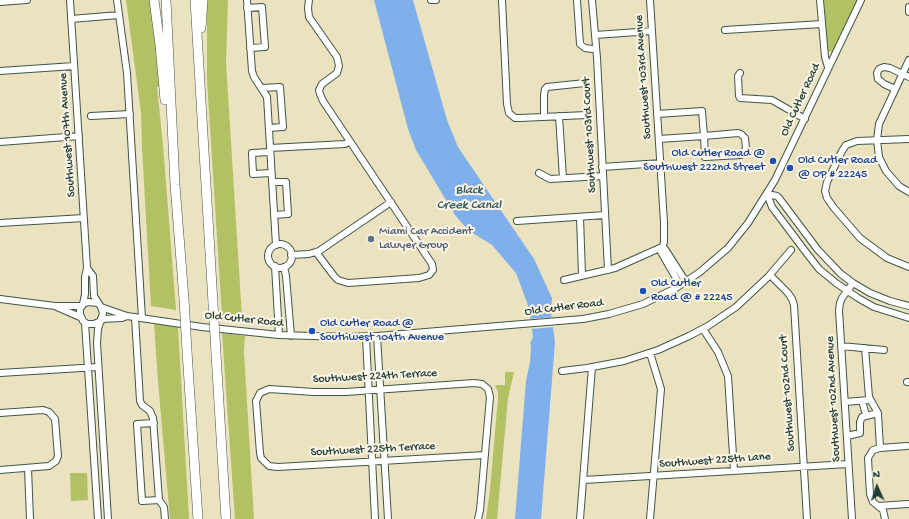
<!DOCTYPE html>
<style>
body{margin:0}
#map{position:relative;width:909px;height:519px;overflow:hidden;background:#ebe2c0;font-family:"Gochi Hand",sans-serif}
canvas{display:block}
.north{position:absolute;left:857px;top:467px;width:40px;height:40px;-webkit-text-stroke:3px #fcf5e5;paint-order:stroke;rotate:357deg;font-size:11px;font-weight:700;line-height:16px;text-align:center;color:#1f3d34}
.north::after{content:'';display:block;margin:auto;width:14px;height:18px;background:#1f3d34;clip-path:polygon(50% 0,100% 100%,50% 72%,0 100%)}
</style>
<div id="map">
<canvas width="909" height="519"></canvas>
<div class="north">N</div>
</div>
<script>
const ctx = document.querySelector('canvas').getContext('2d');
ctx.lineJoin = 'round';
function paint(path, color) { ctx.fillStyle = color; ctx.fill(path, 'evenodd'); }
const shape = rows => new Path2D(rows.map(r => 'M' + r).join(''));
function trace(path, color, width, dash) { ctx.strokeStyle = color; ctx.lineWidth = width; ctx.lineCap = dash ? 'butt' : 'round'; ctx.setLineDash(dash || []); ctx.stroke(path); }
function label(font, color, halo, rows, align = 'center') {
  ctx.font = font + ' "Gochi Hand",sans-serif'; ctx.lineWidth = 4; ctx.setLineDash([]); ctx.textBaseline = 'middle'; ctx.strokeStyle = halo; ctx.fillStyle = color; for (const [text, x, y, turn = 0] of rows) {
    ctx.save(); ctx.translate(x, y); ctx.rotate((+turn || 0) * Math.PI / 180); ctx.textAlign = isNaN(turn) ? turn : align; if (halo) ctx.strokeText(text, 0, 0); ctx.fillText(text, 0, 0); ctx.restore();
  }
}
const green = shape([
 [126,0,151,0,160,87,157,87,163,145,176,310,151,306,142,147,141,113],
 [207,0,228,0,226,62,242,318,222,316,207,80],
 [824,0,858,0,834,50,831,52,828,51,827,49],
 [154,323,178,327,189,519,170,519,158,381],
 [222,333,245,336,244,352,254,519,235,519],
 [505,372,514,372,508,398,497,519,486,519,490,490,498,398,498,392,495,385,505,385],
 [70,473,87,473,88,500,71,501]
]);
const water = shape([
 [374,0,413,0,447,120,458,147,534,259,552,298,551,313,555,342,541,519,515,519,526,381,530,362,531,345,530,343,533,337,529,308,516,273,492,245,468,230,455,215,416,150,408,129]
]);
const pier = shape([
 [553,317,555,327,530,329,528,319]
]);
const minor = shape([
 [70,0,87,268,85,277,85,294,83,304],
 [117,0,127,73,142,318],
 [247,0,252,71,254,77,267,97,276,245],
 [309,0,308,8,309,17,337,57,339,66,337,73,322,84,319,90,320,94,323,101,432,264,433,270,429,275,419,278,348,283,338,280,334,276,316,252],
 [431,0,436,0],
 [502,0,507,104,509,113,515,118,520,118,587,115],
 [577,0,580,44,585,48,592,49],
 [592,0,597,58,608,270],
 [650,0,664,222,664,242,661,252,680,285],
 [820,0,825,57,828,67],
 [0,2,27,0],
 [909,7,909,12],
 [247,8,262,7,265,47,250,48],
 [71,19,119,15],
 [725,30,822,24],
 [595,35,652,31],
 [909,60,879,124,877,140,879,157,886,171,899,186,909,192],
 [0,71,74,66],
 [740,73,738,76,739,96,740,98,772,100,805,119],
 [262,88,280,87,283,127,269,128],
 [895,89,884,84,878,79,877,73,879,69,884,67,890,68,909,77],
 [657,114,702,111,704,136,705,157,741,155,746,149,745,138,741,134,738,133,704,136,659,139],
 [91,116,130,114],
 [559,116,563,178],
 [544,117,544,95,545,89,547,87,585,83],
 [909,139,857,141,846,145,842,151,827,182,825,191,827,198,834,208,860,238,887,258,909,267],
 [0,142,79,136],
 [270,148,345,144,350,141],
 [270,152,252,153,253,174,271,173],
 [602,167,661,163],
 [539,173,550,179,603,176],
 [272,182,286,182,288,214,274,215],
 [767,194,772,207,805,251,819,269,836,283,858,298,874,307,909,318],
 [767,194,777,196,779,198,818,250,841,274,853,283,870,293,890,301,909,306],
 [580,217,582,275],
 [517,221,605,215],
 [0,223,84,218],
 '268 256a12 12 0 1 1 24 0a12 12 0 1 1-24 0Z',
 [662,247,665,249,686,282],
 [291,255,309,254,319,251,391,202],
 [275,266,279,335],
 [284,267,286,276,291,336],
 [87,268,93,276,94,296,101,307,103,313,98,329,97,343,108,519],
 [770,275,788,293,792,299,794,305,807,519],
 [564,280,615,268,662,247],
 [0,299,55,306,82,306],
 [98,303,88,302,83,304,80,309,80,314,83,321,87,324,94,324,101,321],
 [57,307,80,317],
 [101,307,127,316,202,327,279,335,347,337,377,336,583,319,609,314,643,304,676,288,700,272,728,248,748,223,775,180,861,0],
 [135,317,140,401,142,405,150,411,153,418,159,500,164,507,165,519],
 [101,319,122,318,127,316],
 [85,323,98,519],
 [703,329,718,352,728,376,734,471],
 [377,336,388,519],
 [366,337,375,519],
 [841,346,884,350],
 [865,348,869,397,878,413,880,448,873,450,868,458,870,494,873,502,883,510,885,519],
 [650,353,661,389,650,519],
 [562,371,587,368,624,361,658,350,689,336,708,326,736,307,768,277,791,250],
 [0,373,98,367],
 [907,382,909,382],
 [862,401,866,415],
 [845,402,869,400],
 [0,413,43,410,49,412,55,419,58,456,56,461,49,466,0,470],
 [154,423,137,424,142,501,159,500],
 [847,436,860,433,860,422,862,417,878,413],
 [880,448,907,446],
 [28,468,30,519],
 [584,480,848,464],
 [878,506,908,504],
 [478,519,480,510,490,397,488,389,482,384,474,383,346,392,314,392,269,389,260,393,256,401,260,453,261,458,269,466,278,467,485,455],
 [580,519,592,367],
 [852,519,839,310,840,303,842,298,853,283]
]);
const highway = shape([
 [154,0,160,45,165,100],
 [166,0,175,185,184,299],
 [195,0,213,303],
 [201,28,203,0],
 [187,351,198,519],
 [216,354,226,519]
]);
const highwayBridge = shape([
 [184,299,187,351],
 [213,303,216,354]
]);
const markers = [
 [773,161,4,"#1a4fb4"],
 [790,168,4,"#1a4fb4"],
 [371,239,4,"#5c6f8a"],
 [643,291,4,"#1a4fb4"],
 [312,331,4,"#1a4fb4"]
];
const streetNames = [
 ["Southwest 103rd Avenue",644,77,-94],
 ["Old Cutler Road",801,100,-65],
 ["Southwest 107th Avenue",68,135,-94],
 ["Southwest 103rd Court",590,135,-93],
 ["Old Cutler Road",564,308,-7],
 ["Old Cutler Road",244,320,6],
 ["Southwest 224th Terrace",375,377,-3],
 ["Southwest 102nd Court",788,393,-94],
 ["Southwest 102nd Avenue",834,399,-93],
 ["Southwest 225th Terrace",373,450,-3],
 ["Southwest 225th Lane",715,461,-4]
];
const transitNames = [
 ["Old Cutler Road @",765,154,"right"],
 ["Southwest 222nd Street",765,168,"right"],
 ["Old Cutler Road",798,161],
 ["@ OP # 22245",798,175],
 ["Old Cutler",651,284],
 ["Road @ # 22245",651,298],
 ["Old Cutler Road @",320,324],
 ["Southwest 104th Avenue",320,338]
];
const serviceNames = [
 ["Miami Car Accident",379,232],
 ["Lawyer Group",379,246]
];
const waterNames = [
 ["Black",469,191],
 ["Creek Canal",469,206]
];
paint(green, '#b2c163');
paint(water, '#80b0eb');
paint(pier, '#ebe2c0');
trace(minor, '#3e5649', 8);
trace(highway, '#3e5649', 10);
trace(minor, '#fff', 6);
trace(highway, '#fff', 9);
trace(highwayBridge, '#3e5649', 10, []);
trace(highwayBridge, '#fff', 9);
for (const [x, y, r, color] of markers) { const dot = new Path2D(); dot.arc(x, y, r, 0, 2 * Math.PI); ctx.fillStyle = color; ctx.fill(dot); trace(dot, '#fcf5e5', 1.5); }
label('12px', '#1f3d34', '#fcf5e5', streetNames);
label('12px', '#164399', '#fcf5e5', transitNames, 'left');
label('12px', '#4e5e75', '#fcf5e5', serviceNames, 'left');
label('italic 13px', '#375a62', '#fcf5e5', waterNames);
</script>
